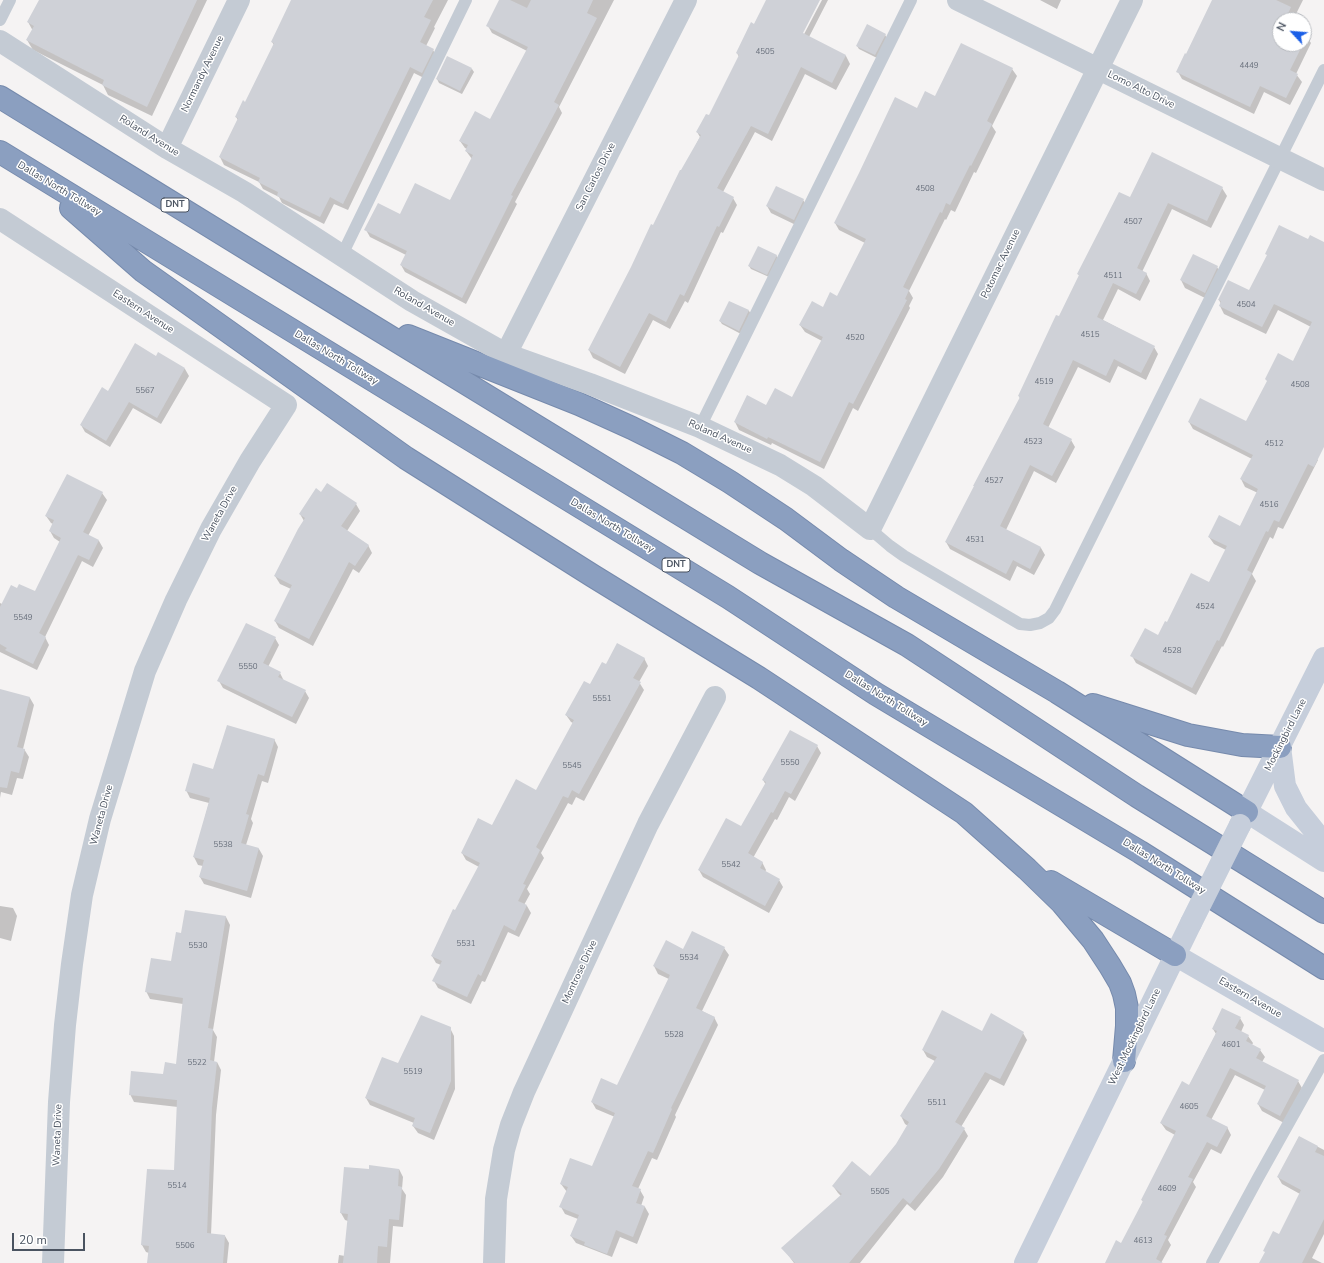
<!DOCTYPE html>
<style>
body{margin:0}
#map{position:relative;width:1324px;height:1263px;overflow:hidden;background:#f5f3f3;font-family:"Nunito Sans",sans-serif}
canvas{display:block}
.north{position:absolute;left:1272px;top:12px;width:40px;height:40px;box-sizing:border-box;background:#fff;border:1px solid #b7babf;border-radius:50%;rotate:296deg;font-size:11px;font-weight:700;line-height:16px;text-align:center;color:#4a5360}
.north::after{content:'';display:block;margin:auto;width:14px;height:18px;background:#1b5fe7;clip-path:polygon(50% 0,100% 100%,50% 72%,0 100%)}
.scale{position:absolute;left:12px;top:1233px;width:73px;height:18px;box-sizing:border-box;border:2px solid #4a5360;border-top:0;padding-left:5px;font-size:12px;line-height:14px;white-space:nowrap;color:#4a5360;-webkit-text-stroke:3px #fff;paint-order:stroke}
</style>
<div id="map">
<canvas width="1324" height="1263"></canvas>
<div class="north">N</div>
<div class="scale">20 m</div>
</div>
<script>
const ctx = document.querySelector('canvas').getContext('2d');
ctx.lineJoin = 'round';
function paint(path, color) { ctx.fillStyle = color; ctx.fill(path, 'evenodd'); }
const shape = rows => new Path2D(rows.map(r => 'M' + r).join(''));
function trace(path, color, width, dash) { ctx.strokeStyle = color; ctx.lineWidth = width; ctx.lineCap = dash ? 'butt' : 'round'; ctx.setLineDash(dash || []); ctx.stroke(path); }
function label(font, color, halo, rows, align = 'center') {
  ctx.font = font + ' "Nunito Sans",sans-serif'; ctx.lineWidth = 3; ctx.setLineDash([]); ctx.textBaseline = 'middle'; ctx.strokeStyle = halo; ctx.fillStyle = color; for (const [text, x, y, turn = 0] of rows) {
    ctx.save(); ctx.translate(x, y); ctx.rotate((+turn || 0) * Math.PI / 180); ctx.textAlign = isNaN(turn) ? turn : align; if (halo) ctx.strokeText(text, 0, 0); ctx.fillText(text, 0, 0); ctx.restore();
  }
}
const shadow = shape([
 [40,0,207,0,152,116,108,95,103,85,33,50,27,40,33,31,28,22],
 [295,0,448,0,434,27,435,28,426,46,433,50,437,57,426,79,414,73,348,210,334,204,324,224,282,203,279,197,263,189,259,182,224,165,220,157,238,120,236,117,246,103,274,45,272,42],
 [500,0,614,0,559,107,562,113,515,202,517,204,466,304,405,272,401,265,406,255,370,237,366,230,401,215,450,201,472,159,466,151,467,149,465,148,460,141,491,120,527,51,492,33,488,26],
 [767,0,819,0,800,37,802,38,822,0,828,0,809,37,846,56,850,64,836,90,805,74,772,141,755,132,723,192,733,198,737,205,723,233,721,232,688,303,685,301,670,329,653,320,625,374,593,358,589,350,700,137,697,132,709,117,739,57,737,53,754,25],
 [1040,0,1061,0,1057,9],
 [1213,0,1303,0,1293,20,1280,20,1280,44,1304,44,1304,35,1306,36,1311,43,1296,74,1302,82,1290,105,1264,92,1254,114,1182,79,1178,72],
 [885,35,887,38,877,58,859,49,857,46],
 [472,69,474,72,462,94,439,83,437,79],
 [1012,69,1017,76,992,126,996,132,976,173,974,172,955,212,951,210,946,220,945,219,909,291,913,298,909,306,910,308,858,411,853,408,824,469,772,443,771,445,739,430,735,422,766,406,793,398,822,341,805,332,800,325,838,297,865,243,839,230,835,223,918,109,935,97],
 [1222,188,1227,196,1211,228,1172,209,1142,272,1146,273,1150,281,1140,301,1118,289,1103,320,1154,347,1158,354,1146,380,1118,366,1110,383,1078,367,1048,428,1071,440,1075,447,1056,483,1034,471,1006,530,1041,548,1045,555,1034,575,1017,566,1010,581,950,549,946,542,975,488,974,486,1020,399,1019,396,1060,317,1080,277,1078,274,1130,199],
 [803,200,808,207,798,226,771,213,767,206],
 [1308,241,1324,243,1324,444,1317,459,1318,460,1283,529,1278,527,1273,539,1270,537,1252,574,1256,581,1223,647,1222,646,1196,695,1136,663,1132,656,1159,636,1167,624,1209,583,1226,550,1214,544,1209,537,1240,527,1258,493,1245,487,1241,479,1252,459,1193,429,1189,422,1247,423,1294,362,1311,327,1278,310,1266,334,1224,314,1220,306,1221,304,1219,300,1250,292],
 [776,255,778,259,769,277,751,269,749,266],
 [1217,267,1221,274,1209,300,1185,288,1181,280],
 [730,302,749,311,751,314,741,334,722,324,720,321],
 [158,354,185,369,189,376,161,424,133,408,110,447,85,432,81,425,108,392,156,357],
 [102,493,107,500,88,536,99,541,103,548,93,567,82,561,45,637,49,645,37,670,0,652,0,603,2,604,17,589,35,593,60,542,54,538,50,531,53,524,51,523,46,516],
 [321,494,356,504,360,511,347,531,368,545,372,553,359,573,353,569,313,646,279,628,275,621,291,589,280,584,275,576,304,521,300,514],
 [275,638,279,645,268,667,280,673,284,681,305,691,309,698,296,724,223,688,219,681],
 [644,658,648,666,639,682,644,690,584,801,576,797,572,805,568,803,541,853,544,858,527,889,530,894,524,905,527,906,531,913,519,937,508,932,485,982,482,981,471,1004,438,988,434,981,441,965,436,963,432,956,479,867,466,860,462,853,492,826,537,792,573,723,571,722,566,715,606,666],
 [0,690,30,698,34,705,23,749,24,749,29,757,23,779,17,778,12,795,1,792,0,798],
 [274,739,278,747,268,783,262,781,251,819,253,823,246,845,259,849,263,856,251,898,204,884,200,877,203,866,198,865,194,857,209,803,190,798,186,790,214,770],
 [817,746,821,753,795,801,789,797,777,820,775,819,753,858,762,862,766,870,765,872,779,880,783,887,769,913,703,877,699,870,742,828,766,785,763,780],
 [0,906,13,908,17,916,11,941,0,938],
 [186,911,226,917,230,925,213,1030,217,1037,214,1062,217,1062,221,1070,216,1115,211,1235,225,1236,229,1243,227,1263,148,1263,149,1253,146,1252,142,1245,175,1171,178,1107,134,1102,130,1094,164,1075,177,1065,183,1004,150,999,146,991,172,963,182,934],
 [724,948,729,955,702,1011,714,1017,718,1025,675,1115,676,1117,657,1160,652,1158,638,1189,640,1190,644,1197,641,1206,645,1207,649,1214,637,1244,620,1237,612,1257,576,1243,571,1236,578,1219,565,1214,561,1207,567,1192,561,1184,593,1168,615,1117,596,1109,592,1102,618,1086,669,979,658,974,654,966,684,950],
 [1240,1018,1244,1025,1241,1032,1248,1036,1253,1043,1252,1045,1260,1050,1265,1057,1262,1062,1298,1081,1302,1088,1284,1123,1262,1111,1258,1104,1265,1090,1235,1075,1211,1120,1227,1127,1231,1135,1221,1154,1211,1149,1193,1182,1196,1187,1168,1240,1171,1245,1161,1263,1106,1263,1122,1244,1143,1202,1142,1200,1175,1135,1166,1130,1161,1123,1189,1086,1216,1034,1213,1029],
 [450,1028,454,1036,455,1089,434,1140,418,1133,413,1126,414,1123,370,1105,366,1098,399,1065],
 [982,1032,1023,1033,1027,1040,1004,1086,990,1079,961,1127,964,1129,968,1136,943,1177,915,1211,907,1204,860,1263,794,1263,783,1248,841,1196,838,1193,833,1186,870,1177,896,1145,908,1126,905,1124,901,1116,935,1061,927,1057,923,1050],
 [1299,1137,1324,1150,1324,1234,1312,1258,1322,1263,1260,1263,1279,1236,1300,1194,1282,1184,1278,1177],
 [399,1169,403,1177,402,1189,406,1195,403,1227,393,1226,390,1263,338,1263,339,1255,345,1256,348,1221,345,1220,341,1213,369,1170]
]);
const building = shape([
 [39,0,197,0,147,107,102,85,104,80,26,40,34,26,27,22],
 [291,0,433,0,424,17,431,20,420,42,434,49,422,73,410,67,343,204,330,197,320,217,277,196,278,192,258,182,260,178,219,157,238,118,235,117,243,100,245,102,274,43,271,42],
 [499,0,510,0,527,8,531,0,593,0,587,13,597,18,554,102,559,105,511,195,513,196,462,298,400,265,407,251,364,230,378,203,400,214,415,183,450,200,473,155,465,151,468,145,459,141,475,111,490,119,528,47,486,26],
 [766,0,820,0,803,33,846,55,832,83,801,67,768,134,751,126,717,188,734,197,719,227,717,226,684,296,680,294,666,322,649,313,620,367,588,350,631,267,651,224,653,225,680,170,681,170,701,135,696,132,706,114,709,115,739,55,736,53,751,22,754,24],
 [1212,0,1276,0,1291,7,1285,20,1280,20,1280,44,1303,44,1290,70,1298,74,1286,98,1260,86,1250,107,1176,72,1185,53,1186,54],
 [867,24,886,34,875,55,856,46],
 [961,43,1013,68,987,121,992,124,971,166,970,165,950,205,946,203,942,213,940,212,903,287,909,290,905,299,907,300,853,404,849,402,820,462,768,437,767,439,734,422,747,395,766,405,775,388,792,397,823,337,799,325,812,301,823,307,830,292,837,296,866,239,834,223,859,173,895,97,917,108,925,91,935,96],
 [447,56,472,68,460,91,436,79],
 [1152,152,1223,187,1207,221,1168,203,1137,268,1147,273,1136,294,1113,283,1097,317,1155,346,1141,373,1114,359,1106,376,1073,360,1043,424,1072,439,1052,476,1030,465,1000,526,1041,547,1030,569,1013,560,1006,574,945,542,974,486,973,486,1020,397,1018,396,1056,315,1059,316,1079,275,1077,274,1119,192,1130,197],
 [776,186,804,199,794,220,766,206],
 [1279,225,1308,239,1310,235,1324,242,1324,447,1314,467,1308,464,1279,522,1274,520,1268,532,1266,531,1247,570,1252,573,1219,641,1217,640,1192,688,1130,656,1145,628,1158,635,1165,621,1167,622,1191,573,1209,582,1227,546,1208,537,1219,515,1240,526,1258,489,1240,479,1253,455,1188,422,1200,398,1246,421,1267,381,1265,379,1278,353,1293,361,1312,322,1274,304,1262,327,1219,306,1221,301,1218,300,1228,280,1249,290,1267,255,1265,254],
 [758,246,777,255,767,275,748,266],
 [1193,254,1218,266,1205,293,1180,280],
 [729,301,749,310,739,331,719,321],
 [135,343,156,356,158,352,185,368,157,418,129,402,106,441,80,425,102,387,108,391],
 [67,474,103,492,83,532,99,540,89,560,78,555,39,633,46,637,33,664,5,650,7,648,0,644,0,607,11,585,17,588,19,584,35,591,61,538,49,531,54,520,45,516],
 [327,483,357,503,341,526,369,545,355,566,349,562,309,639,274,621,292,585,274,576,298,529,305,518,299,514,316,488,321,492],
 [246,623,276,637,263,663,281,672,278,677,306,690,292,717,217,681],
 [617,643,645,658,633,678,641,682,579,794,572,790,568,798,563,796,536,847,540,850,523,884,526,885,518,901,527,905,515,931,504,925,481,976,478,974,467,997,432,981,442,961,431,956,453,909,455,910,480,863,461,853,478,818,492,825,516,779,536,790,574,720,565,715,584,681,590,684,602,662,606,664],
 [0,689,30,697,17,747,25,749,19,773,11,771,7,788,0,787],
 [227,725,275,739,264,776,258,774,246,814,249,815,241,843,259,848,247,891,199,877,204,860,193,857,210,798,185,791,193,763,213,769],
 [790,730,818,745,791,794,785,791,773,813,771,812,748,853,763,862,760,868,780,879,765,906,698,870,726,818,741,826,766,782,762,780],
 [185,910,226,916,208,1028,213,1029,210,1060,217,1062,212,1107,207,1233,225,1235,223,1263,147,1263,149,1246,141,1245,147,1169,174,1170,177,1100,129,1095,131,1071,163,1074,165,1062,176,1064,183,998,145,992,151,958,171,961,176,932,181,933],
 [692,931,725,947,696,1008,715,1017,671,1108,672,1109,653,1153,648,1151,632,1186,641,1189,636,1203,645,1206,633,1237,616,1230,607,1254,584,1245,585,1242,570,1236,579,1215,559,1207,568,1187,560,1184,570,1158,592,1166,615,1113,591,1102,601,1078,617,1085,670,975,653,966,666,940,683,949],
 [1222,1008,1241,1017,1235,1028,1249,1035,1246,1041,1261,1049,1256,1058,1299,1080,1280,1116,1257,1104,1266,1086,1230,1068,1206,1116,1228,1127,1217,1147,1207,1142,1188,1177,1193,1179,1164,1235,1167,1236,1156,1259,1163,1263,1105,1263,1116,1240,1121,1243,1143,1201,1141,1200,1176,1131,1160,1123,1182,1081,1189,1085,1217,1031,1212,1029],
 [942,1010,982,1031,991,1013,1024,1032,1000,1079,985,1072,955,1122,965,1128,939,1169,910,1204,903,1198,849,1263,795,1263,781,1248,842,1194,832,1186,852,1161,870,1176,896,1144,909,1122,900,1116,937,1057,922,1050],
 [421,1015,451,1027,451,1081,430,1133,412,1126,415,1118,365,1098,382,1057,398,1063],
 [1299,1136,1318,1146,1315,1152,1324,1156,1324,1219,1302,1263,1259,1263,1265,1252,1263,1251,1273,1231,1279,1234,1301,1190,1277,1177],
 [369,1165,399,1169,398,1186,402,1187,399,1220,389,1219,387,1247,378,1246,377,1263,343,1263,348,1214,340,1213,344,1167,369,1169]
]);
const service = shape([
 [0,20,10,0],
 [342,255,466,0],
 [700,427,911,0],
 [870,529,890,546,904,556,1020,624,1030,625,1040,623,1049,618,1055,610,1324,70],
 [1212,1263,1258,1178,1324,1060]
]);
const minor = shape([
 [958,0,1324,180],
 [0,41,167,148,244,192,412,301,506,354,590,384,700,427,780,465,814,486,870,529,1132,0],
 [167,148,239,0],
 [0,219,286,405,250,461,211,529,176,600,145,671,100,819,82,895,72,964,65,1025,59,1102,53,1263],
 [506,354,686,0],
 [494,1263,496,1199,504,1150,511,1125,524,1092,648,824,715,697]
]);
const secondary = shape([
 [1280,747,1285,786,1296,808,1324,843],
 [1247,812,1324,861],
 [1240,825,1324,658],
 [1175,955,1324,1041],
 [1025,1263,1191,923]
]);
const motorway = shape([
 [0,97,351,313,760,563,907,645,1137,796,1324,912],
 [0,152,728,597,876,694,1140,852,1324,968],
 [71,208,143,271,406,458,593,576,759,678,964,813,1027,869,1062,903,1093,940,1110,966,1120,983,1124,994,1127,1008,1127,1026,1124,1061],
 [408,336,579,404,632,428,682,453,730,482,786,519,841,560,896,597,1057,692,1247,812],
 [1093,705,1188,735,1242,745,1280,747],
 [1051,882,1175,955]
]);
const secondaryBridge = shape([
 [1191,923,1240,825]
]);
const numberNames = [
 ["4505",765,52],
 ["4449",1249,66],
 ["4508",925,189],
 ["4507",1133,222],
 ["4511",1113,276],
 ["4504",1246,305],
 ["4515",1090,335],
 ["4520",855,338],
 ["4519",1044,382],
 ["4508",1300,385],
 ["5567",145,391],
 ["4523",1033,442],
 ["4512",1274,444],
 ["4527",994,481],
 ["4516",1269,505],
 ["4531",975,540],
 ["4524",1205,607],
 ["5549",23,618],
 ["4528",1172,651],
 ["5550",248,667],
 ["5551",602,699],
 ["5550",790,763],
 ["5545",572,766],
 ["5538",223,845],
 ["5542",731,865],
 ["5531",466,944],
 ["5530",198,946],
 ["5534",689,958],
 ["5528",674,1035],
 ["4601",1231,1045],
 ["5522",197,1063],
 ["5519",413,1072],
 ["5511",937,1103],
 ["4605",1189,1107],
 ["5514",177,1186],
 ["4609",1167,1189],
 ["5505",880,1192],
 ["4613",1143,1241],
 ["5506",185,1246]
];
const shields = [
 [175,205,28],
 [676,565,28]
];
const shieldNames = [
 ["DNT",175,205],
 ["DNT",676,565]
];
const streetNames = [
 ["Normandy Avenue",203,74,-64],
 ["Lomo Alto Drive",1141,90,26],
 ["Roland Avenue",149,136,32],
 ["San Carlos Drive",596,177,-63],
 ["Dallas North Tollway",59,189,31],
 ["Potomac Avenue",1001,264,-64],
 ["Roland Avenue",424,307,30],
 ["Eastern Avenue",143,312,33],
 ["Dallas North Tollway",336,358,31],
 ["Roland Avenue",720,437,24],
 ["Waneta Drive",220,514,-61],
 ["Dallas North Tollway",612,526,31],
 ["Dallas North Tollway",886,699,32],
 ["Mockingbird Lane",1286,735,-63],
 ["Waneta Drive",102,815,-75],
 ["Dallas North Tollway",1164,867,32],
 ["Montrose Drive",580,972,-65],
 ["Eastern Avenue",1250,998,30],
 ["West Mockingbird Lane",1135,1037,-64],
 ["Waneta Drive",58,1135,-88]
];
paint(shadow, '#0003');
paint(building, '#cfd1d7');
trace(motorway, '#768aac', 24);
trace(service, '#c4cbd4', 12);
trace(minor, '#c4cbd4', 22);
trace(secondary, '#c6cedb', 22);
trace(motorway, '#8b9fc0', 22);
trace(secondaryBridge, '#c6cedb', 22);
label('8px', '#6b727e', null, numberNames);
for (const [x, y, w] of shields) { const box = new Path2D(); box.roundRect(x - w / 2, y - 7, w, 14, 3); ctx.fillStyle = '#fff'; ctx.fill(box); trace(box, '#4a5360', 1); }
label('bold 9px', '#4a5360', null, shieldNames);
label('10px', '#4a5360', '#fff', streetNames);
</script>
